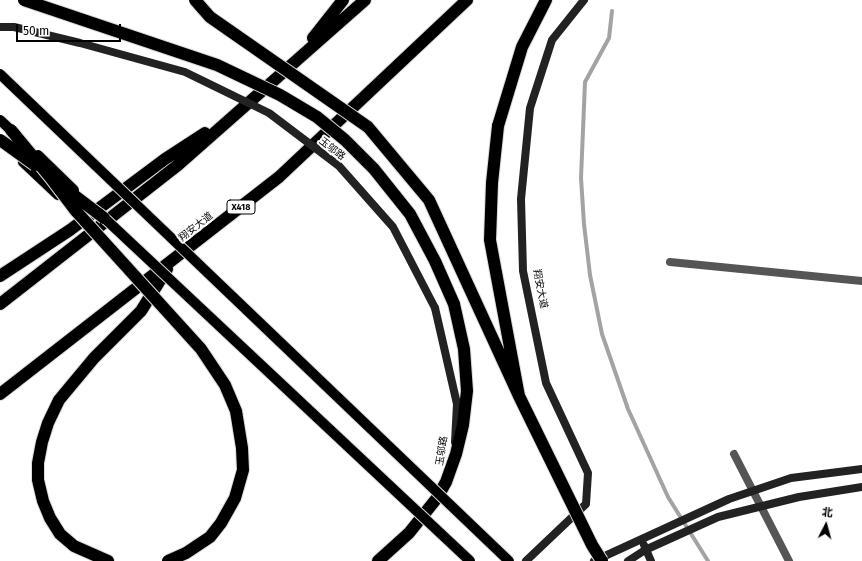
<!DOCTYPE html>
<meta charset="utf-8">
<style>
body{margin:0}
#map{position:relative;width:862px;height:561px;overflow:hidden;background:#fff;font-family:"Fira Sans","Noto Sans SC",sans-serif}
canvas{display:block}
.north{position:absolute;left:806px;top:505px;width:40px;height:40px;-webkit-text-stroke:3px #fff;paint-order:stroke;rotate:6deg;font-size:11px;font-weight:700;line-height:16px;text-align:center;color:#000}
.north::after{content:'';display:block;margin:auto;width:14px;height:18px;background:#000;clip-path:polygon(50% 0,100% 100%,50% 72%,0 100%)}
.scale{position:absolute;left:16px;top:24px;width:105px;height:18px;box-sizing:border-box;border:2px solid #000;border-top:0;padding-left:5px;font-size:12px;line-height:14px;white-space:nowrap;color:#000;-webkit-text-stroke:3px #fff;paint-order:stroke}
</style>
<div id="map">
<canvas width="862" height="561"></canvas>
<div class="north">北</div>
<div class="scale">50 m</div>
</div>
<script>
const ctx = document.querySelector('canvas').getContext('2d');
ctx.lineJoin = 'round';
const shape = rows => new Path2D(rows.map(r => 'M' + r).join(''));
function trace(path, color, width, dash) { ctx.strokeStyle = color; ctx.lineWidth = width; ctx.lineCap = dash ? 'butt' : 'round'; ctx.setLineDash(dash || []); ctx.stroke(path); }
function label(font, color, halo, rows, align = 'center') {
  ctx.font = font + ' "Fira Sans","Noto Sans SC",sans-serif'; ctx.lineWidth = 4; ctx.setLineDash([]); ctx.textBaseline = 'middle'; ctx.strokeStyle = halo; ctx.fillStyle = color; for (const [text, x, y, turn = 0] of rows) {
    ctx.save(); ctx.translate(x, y); ctx.rotate((+turn || 0) * Math.PI / 180); ctx.textAlign = isNaN(turn) ? turn : align; if (halo) ctx.strokeText(text, 0, 0); ctx.fillText(text, 0, 0); ctx.restore();
  }
}
const stream = shape([
 [612,11,609,38,585,82,581,178,584,224,590,275,602,334,628,409,668,497,708,561]
]);
const street = shape([
 [670,262,862,281],
 [734,454,789,561]
]);
const secondary = shape([
 [435,308,457,404,455,442],
 [644,545,651,561],
 [526,561,586,504,588,473,546,383,523,271,521,199,530,108,552,40,584,0],
 [594,561,729,499,791,478,862,469],
 [628,561,645,550,718,517,799,497,862,487]
]);
const primary = shape([
 [23,162,58,195]
]);
const highway = shape([
 [313,38,343,0],
 [498,126,522,47,546,0],
 [0,276,70,230,165,159,205,133],
 [0,304,178,165,365,0],
 [0,394,279,177,467,0],
 [108,561,74,546,60,534,50,518,43,501,38,480,38,463,42,442,48,423,59,400,94,358,141,311,167,269],
 [378,561,409,533,437,498,446,482,456,454,463,425,467,391,464,349,454,304]
]);
const secondaryBridge = shape([
 [0,27,14,27,80,43,185,72,269,113,339,166,393,227,435,308]
]);
const primaryBridge = shape([
 [0,74,509,561],
 [0,120,16,135],
 [38,155,74,190],
 [99,213,470,561]
]);
const highwayBridge = shape([
 [24,0,217,65,280,95,317,117,345,140,374,169,410,214,435,261,454,304],
 [195,0,210,17,368,127,429,200,519,396],
 [498,126,492,183,490,240,519,396,592,545,602,561],
 [11,130,50,177,75,210,201,349,225,385,236,411,242,448,243,470,235,498,221,523,210,537,186,553,168,561],
 [0,140,35,165],
 [62,186,104,218]
]);
const shields = [
 [241,207,28]
];
const shieldNames = [
 ["X418",241,207]
];
const streetNames = [
 ["玉邬路",332,149,38],
 ["翔安大道",196,227,-38],
 ["翔安大道",540,289,79],
 ["玉邬路",442,451,-81]
];
trace(stream, '#a3a3a3', 4);
trace(primary, '#dbdbdb', 12);
trace(highway, '#dbdbdb', 14);
trace(street, '#555', 8);
trace(secondary, '#222', 8);
trace(primary, '#000', 10);
trace(highway, '#000', 12);
trace(primaryBridge, '#dbdbdb', 12, []);
trace(highwayBridge, '#dbdbdb', 14, []);
trace(secondaryBridge, '#222', 8);
trace(primaryBridge, '#000', 10);
trace(highwayBridge, '#000', 12);
for (const [x, y, w] of shields) { const box = new Path2D(); box.roundRect(x - w / 2, y - 7, w, 14, 3); ctx.fillStyle = '#fff'; ctx.fill(box); trace(box, '#000', 1); }
label('bold 9px', '#000', null, shieldNames);
label('10px', '#000', '#fff', streetNames);
</script>
